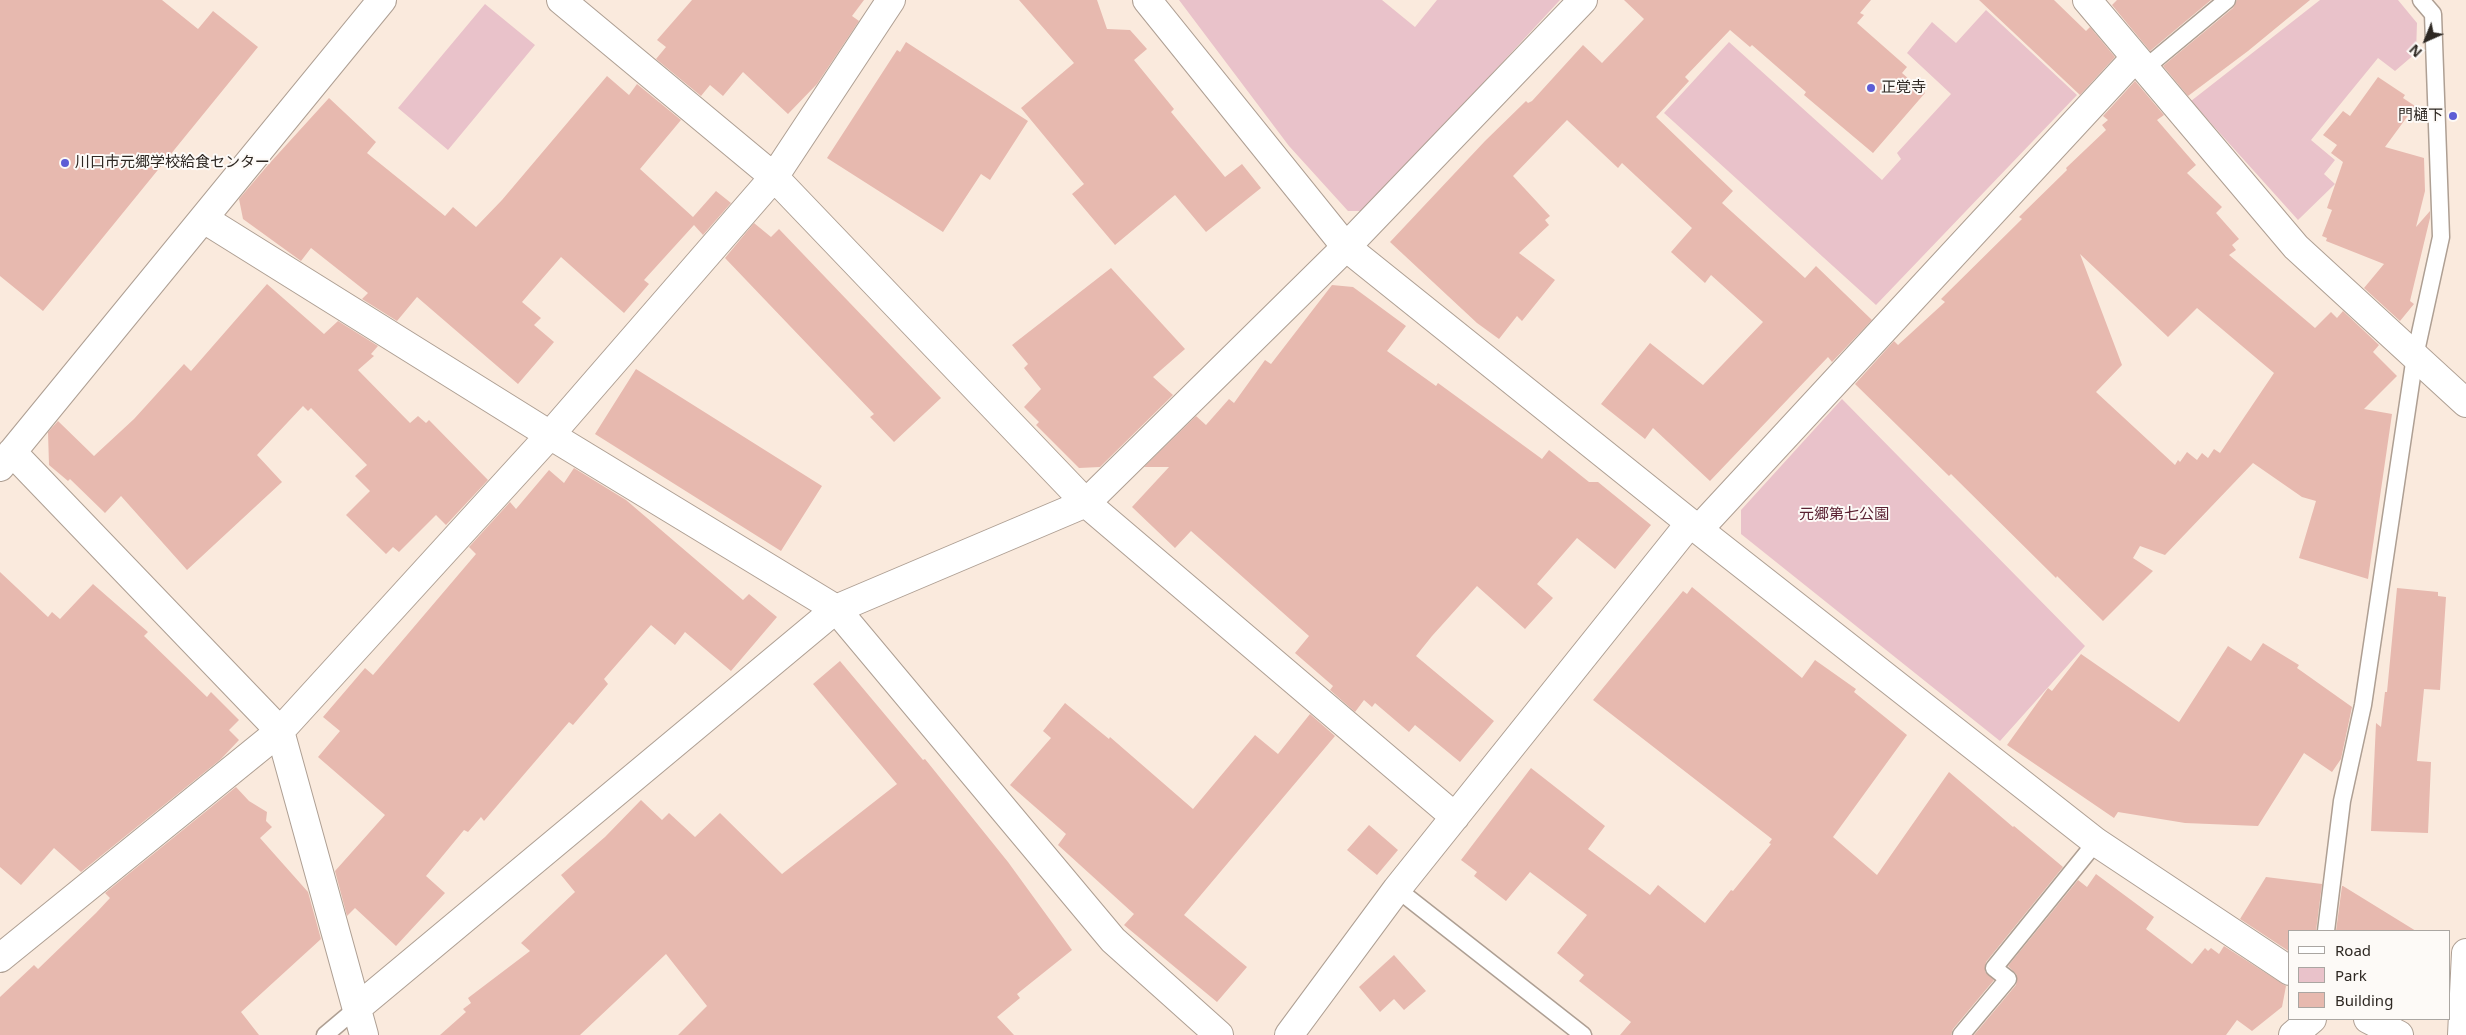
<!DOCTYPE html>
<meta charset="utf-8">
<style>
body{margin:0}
#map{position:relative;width:2466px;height:1035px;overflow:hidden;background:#faeadd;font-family:"Noto Sans",sans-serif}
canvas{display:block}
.legend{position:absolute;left:2288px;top:930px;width:162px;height:90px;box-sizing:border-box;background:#fdfaf7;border:1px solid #aaa6a2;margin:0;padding:6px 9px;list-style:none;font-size:15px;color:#2e2823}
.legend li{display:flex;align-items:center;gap:10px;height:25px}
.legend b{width:25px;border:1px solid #aaa6a2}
.north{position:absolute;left:2401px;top:15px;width:50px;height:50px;-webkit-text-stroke:4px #fdfaf7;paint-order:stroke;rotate:224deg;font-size:14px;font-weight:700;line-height:20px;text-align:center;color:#2e2823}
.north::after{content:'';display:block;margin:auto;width:18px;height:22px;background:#2e2823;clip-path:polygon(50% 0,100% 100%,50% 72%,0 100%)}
</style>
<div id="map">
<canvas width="2466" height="1035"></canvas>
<ul class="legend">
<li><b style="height:6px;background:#fff"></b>Road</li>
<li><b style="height:14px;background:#e9c2ca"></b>Park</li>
<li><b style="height:14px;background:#e7b9af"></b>Building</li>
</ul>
<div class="north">N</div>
</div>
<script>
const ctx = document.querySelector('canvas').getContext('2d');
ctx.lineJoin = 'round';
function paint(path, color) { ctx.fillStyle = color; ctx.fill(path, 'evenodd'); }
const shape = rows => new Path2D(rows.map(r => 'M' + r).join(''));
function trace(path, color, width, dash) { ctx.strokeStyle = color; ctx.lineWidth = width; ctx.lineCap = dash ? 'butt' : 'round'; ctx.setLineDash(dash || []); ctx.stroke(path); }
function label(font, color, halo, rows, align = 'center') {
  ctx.font = font + ' "Noto Sans","Noto Sans JP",sans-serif'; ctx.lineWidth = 4; ctx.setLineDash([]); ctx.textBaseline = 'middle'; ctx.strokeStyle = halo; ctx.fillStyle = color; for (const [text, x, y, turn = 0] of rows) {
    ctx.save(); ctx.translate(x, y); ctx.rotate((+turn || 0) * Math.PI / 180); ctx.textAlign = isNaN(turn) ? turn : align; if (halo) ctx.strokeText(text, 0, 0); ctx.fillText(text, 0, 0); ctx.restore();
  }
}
const green = shape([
 [1179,0,1382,0,1415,27,1437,0,1560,0,1365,211,1348,211,1289,146],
 [2320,0,2398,0,2417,23,2416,53,2395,71,2378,58,2311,140,2335,160,2324,174,2335,184,2298,220,2191,101],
 [485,4,535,45,448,150,398,108],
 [1986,10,2077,95,1876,305,1664,113,1729,42,1882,180,1901,159,1897,153,1951,94,1907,53,1932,22,1956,43],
 [1842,399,2085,646,2000,741,1741,534,1741,510]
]);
const building = shape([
 [0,0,162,0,198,29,213,11,258,47,43,311,0,276],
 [692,0,864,0,852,16,859,21,817,84,788,114,743,72,723,96,710,85,701,96,656,59,666,47,657,40],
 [1019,0,1097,0,1107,29,1130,30,1147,49,1134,60,1174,109,1171,112,1225,177,1242,164,1261,188,1206,232,1175,195,1115,245,1072,194,1084,184,1021,108,1074,63],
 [1624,0,1871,0,1860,13,1864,15,1857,23,1907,67,1902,73,1925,93,1873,153,1804,95,1806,92,1752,45,1750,47,1730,30,1685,77,1689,81,1656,117,1733,191,1722,203,1805,278,1816,266,1872,320,1832,362,1828,357,1710,481,1653,428,1645,439,1601,404,1650,343,1703,385,1763,322,1711,275,1705,283,1671,252,1692,228,1622,163,1618,168,1567,120,1513,176,1550,216,1545,220,1549,225,1519,253,1555,280,1522,321,1517,316,1499,339,1477,323,1390,242,1485,141,1526,101,1528,103,1532,101,1583,45,1602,63,1644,19],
 [1979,0,2054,0,2086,31,2090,27,2115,57,2080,95],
 [2117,0,2211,0,2150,51,2112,5],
 [2237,0,2310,0,2248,51,2188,96,2163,66,2233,8],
 [906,42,1028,121,990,180,981,174,943,232,827,158,897,50,900,52],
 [607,76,629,95,637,84,681,120,640,169,693,217,716,191,731,203,703,235,694,225,644,280,649,284,624,313,561,257,522,302,541,318,534,325,554,342,518,384,417,297,397,321,362,299,368,293,311,248,301,261,243,219,239,199,268,165,329,98,376,142,367,153,445,216,453,207,476,227,502,200],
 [2378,77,2405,95,2403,98,2415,106,2385,147,2424,158,2425,191,2416,227,2430,211,2430,218,2410,301,2414,304,2400,321,2364,288,2384,264,2326,241,2327,238,2322,236,2332,210,2327,208,2343,162,2331,153,2337,145,2323,135,2343,111,2350,116],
 [2135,81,2164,115,2157,120,2196,165,2187,173,2222,207,2216,213,2239,239,2232,245,2236,250,2229,255,2315,328,2331,312,2337,318,2343,311,2379,345,2373,352,2397,376,2364,409,2392,414,2368,579,2299,558,2316,501,2302,497,2253,463,2165,555,2140,546,2133,558,2153,571,2103,621,2057,576,2056,578,1951,474,1949,476,1855,384,1894,341,1898,345,1945,302,1941,299,2022,219,2019,217,2067,170,2066,168,2106,130,2102,125,2108,120,2103,116],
 [2080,254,2168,337,2197,308,2274,373,2220,453,2214,449,2208,458,2202,453,2197,460,2187,452,2180,462,2178,460,2175,465,2096,392,2122,365],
 [754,223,771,237,779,229,941,398,894,442,870,417,874,414,725,258],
 [1111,268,1185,349,1153,377,1173,395,1100,467,1079,468,1036,425,1039,422,1024,407,1041,389,1024,368,1028,364,1012,345],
 [267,284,324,334,338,321,378,346,371,354,374,356,358,370,410,423,418,416,426,423,429,420,488,480,446,525,436,515,399,552,393,547,386,554,346,515,370,491,355,476,367,465,311,408,308,411,303,406,257,455,282,482,187,570,121,496,105,513,70,479,68,481,49,465,48,432,58,421,94,456,134,419,184,364,191,371],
 [1332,285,1353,287,1406,326,1387,351,1436,386,1438,383,1542,459,1549,450,1589,482,1598,482,1651,525,1615,569,1577,538,1537,584,1553,598,1525,629,1477,586,1432,636,1416,656,1494,721,1460,762,1415,725,1409,732,1375,703,1372,707,1364,700,1355,712,1330,690,1333,686,1295,653,1309,636,1191,531,1175,548,1132,507,1169,467,1144,467,1196,416,1206,425,1229,399,1234,403,1265,360,1271,364],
 [636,369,822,486,781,551,595,434],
 [574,468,626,500,743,600,749,594,777,617,731,671,685,632,675,645,651,625,604,679,608,684,573,725,569,722,484,821,481,817,468,832,464,830,426,876,445,893,396,946,355,908,347,916,335,871,385,815,318,757,340,731,323,717,365,668,373,675,476,554,469,547,510,502,516,509,549,470,564,483],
 [0,572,48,617,52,612,60,619,93,584,148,632,144,636,207,697,211,692,239,720,229,730,239,740,221,759,81,872,54,848,21,885,0,867],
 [1692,587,1802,678,1815,660,1856,689,1854,692,1907,735,1833,837,1877,875,1949,772,2013,827,2014,826,2063,867,1986,962,1985,972,1994,980,1953,1029,1951,1035,1620,1035,1631,1022,1579,981,1584,975,1557,953,1587,915,1530,872,1506,901,1474,876,1477,872,1461,860,1531,768,1605,826,1588,849,1650,895,1658,885,1705,923,1731,890,1733,891,1771,844,1769,843,1772,839,1593,700,1683,591,1687,594],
 [2397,588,2438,592,2438,596,2446,597,2440,690,2424,689,2417,761,2431,762,2428,833,2371,831,2376,723,2381,727,2385,692,2387,692],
 [2263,643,2299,665,2297,668,2352,707,2341,759,2332,772,2304,753,2258,826,2185,823,2118,812,2114,818,2007,745,2048,688,2052,691,2081,654,2179,722,2228,646,2251,661],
 [840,661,923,760,925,759,1008,862,1072,950,1017,994,1020,998,997,1017,1014,1035,678,1035,707,1006,666,954,580,1035,440,1035,466,1012,463,1009,471,1003,468,998,530,951,521,943,575,892,561,875,605,837,641,800,662,820,669,813,695,837,720,813,782,874,897,784,813,684],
 [1065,703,1109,739,1110,737,1193,809,1255,735,1278,754,1310,714,1335,736,1184,915,1247,967,1217,1002,1124,925,1134,914,1058,845,1066,834,1010,785,1051,738,1043,731],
 [236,787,249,801,267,812,266,821,272,827,260,838,308,892,321,939,241,1012,259,1035,0,1035,0,997,34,965,38,969,96,913,110,898,105,893],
 [1369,825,1398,850,1377,875,1347,850],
 [2096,874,2154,917,2146,929,2192,964,2205,948,2208,951,2211,948,2219,954,2224,946,2286,986,2282,1007,2252,1031,2237,1020,2226,1035,1974,1035,2016,985,2017,975,2008,966,2078,880,2087,887],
 [2266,877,2322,884,2316,931,2290,931,2290,952,2240,919],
 [2342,886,2343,886,2416,931,2336,931],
 [1394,955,1426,991,1404,1010,1394,999,1380,1012,1359,987]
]);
const service = shape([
 [2144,69,2227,0],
 [1397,889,1583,1035],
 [2326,931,2342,801,2363,705,2415,356,2441,237,2433,14,2421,0],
 [325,1035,357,1008],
 [1961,1035,2008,979,1994,968,2096,842]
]);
const minor = shape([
 [561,0,774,177,1086,503,1455,817],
 [2087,0,2296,247,2466,403],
 [204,219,550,435,836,609,1113,940,1219,1035],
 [12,452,280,731,364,1035],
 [0,467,382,0],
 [1699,529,2135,58],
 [0,958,280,731,550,435,774,177,891,0],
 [357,1008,836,609,1086,503,1346,247,1583,0],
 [1289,1035,1397,889,1690,523]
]);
const tertiary = shape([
 [1147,0,1346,247,1690,523,2096,842,2290,971],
 [2368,1019,2399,1035],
 [2293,1035,2312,1019],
 [2462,1035,2466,953]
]);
const markers = [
 [1871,88,5,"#5d5dd5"],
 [2453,116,5,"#5d5dd5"],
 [65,163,5,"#5d5dd5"]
];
const poiNames = [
 ["正覚寺",1881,88],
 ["門樋下",2443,116,"right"],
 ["川口市元郷学校給食センター",75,163]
];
const parkNames = [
 ["元郷第七公園",1844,515]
];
paint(green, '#e9c2ca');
paint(building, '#e7b9af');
trace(service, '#ae9f93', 19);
trace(minor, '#ae9f93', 30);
trace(tertiary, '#ae9f93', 30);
trace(service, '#fff', 16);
trace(minor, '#fff', 28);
trace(tertiary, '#fff', 28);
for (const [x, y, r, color] of markers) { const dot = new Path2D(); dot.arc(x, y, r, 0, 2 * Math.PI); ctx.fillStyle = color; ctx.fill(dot); trace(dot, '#fdfaf7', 2); }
label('15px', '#2e2823', '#fdfaf7', poiNames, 'left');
label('15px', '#5a2132', '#fdfaf7', parkNames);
</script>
